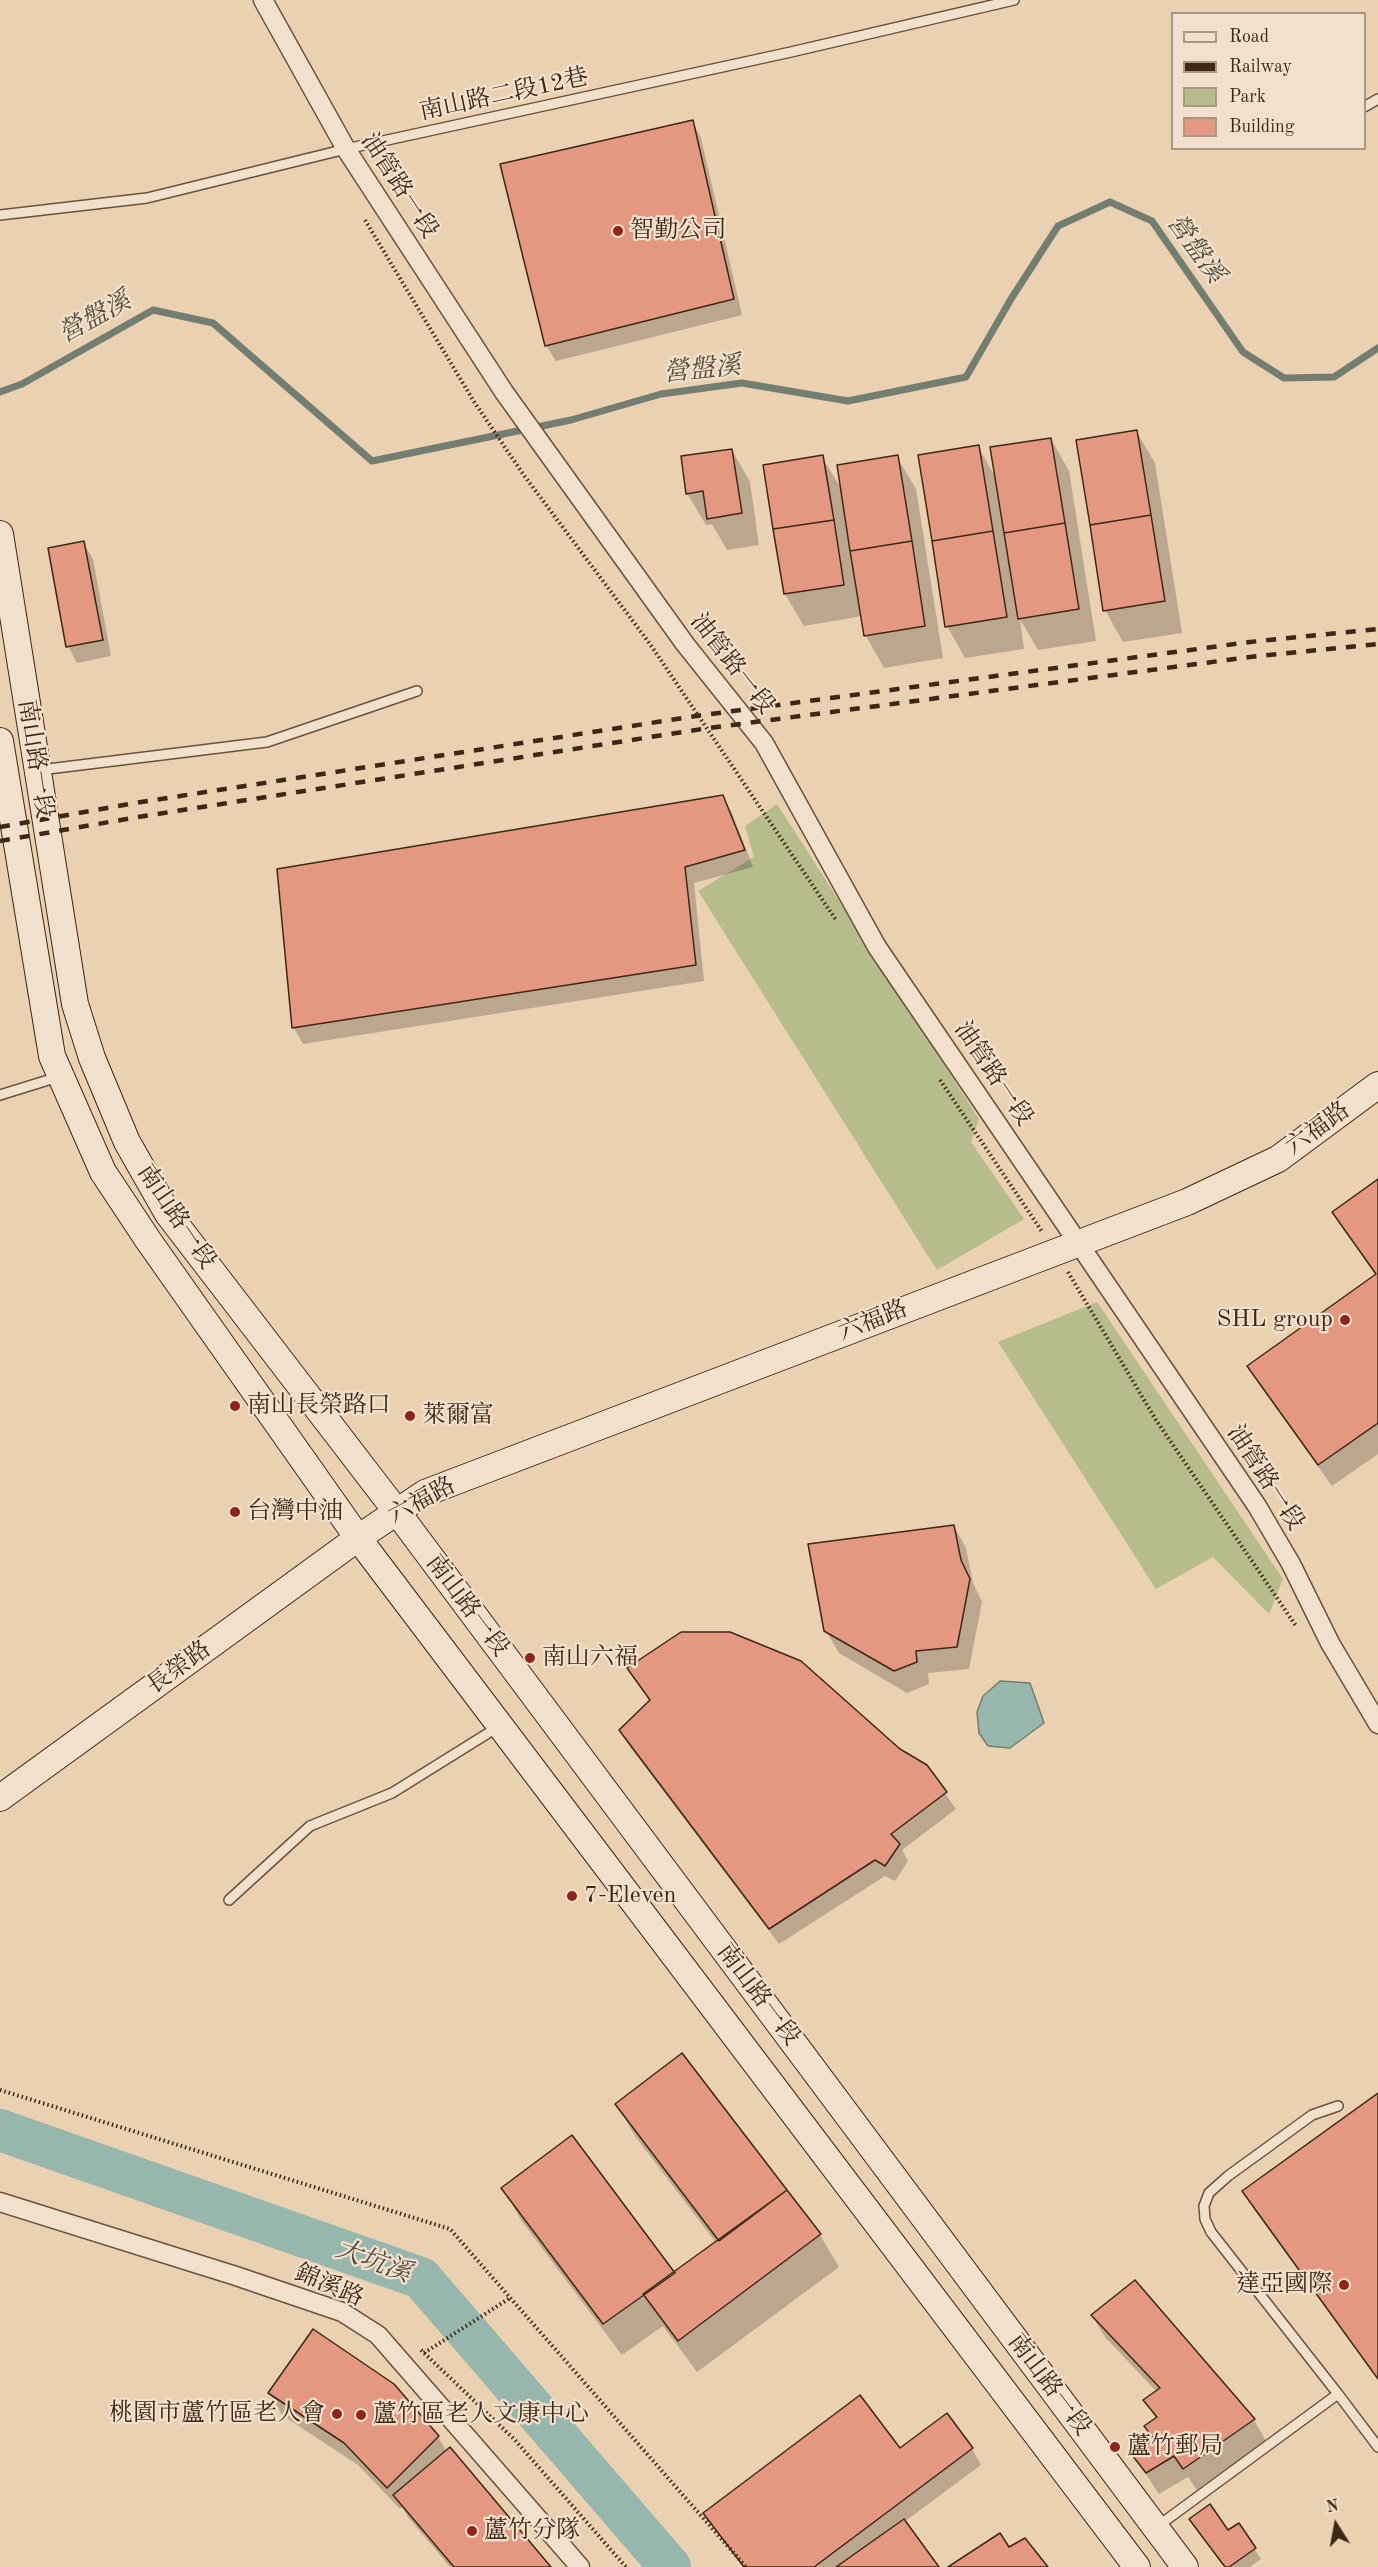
<!DOCTYPE html>
<meta charset="utf-8">
<style>
body{margin:0}
#map{position:relative;width:1378px;height:2567px;overflow:hidden;background:#e9d1b1;font-family:"Old Standard TT",serif}
canvas{display:block}
.legend{position:absolute;left:1171px;top:12px;width:195px;height:138px;box-sizing:border-box;background:#f1e1cc;border:2px solid #a99783;margin:0;padding:8px 10px;list-style:none;font-size:18px;color:#3e2715}
.legend li{display:flex;align-items:center;gap:12px;height:30px}
.legend b{width:30px;border:2px solid #a99783}
.north{position:absolute;left:1306px;top:2495px;width:60px;height:60px;-webkit-text-stroke:4px #f1e1cc;paint-order:stroke;rotate:349deg;font-size:16px;font-weight:700;line-height:24px;text-align:center;color:#3e2715}
.north::after{content:'';display:block;margin:auto;width:21px;height:27px;background:#3e2715;clip-path:polygon(50% 0,100% 100%,50% 72%,0 100%)}
</style>
<div id="map">
<canvas width="1378" height="2567"></canvas>
<ul class="legend">
<li><b style="height:8px;background:#f1e1cc"></b>Road</li>
<li><b style="height:8px;background:#3e2715"></b>Railway</li>
<li><b style="height:16px;background:#b6bc8c"></b>Park</li>
<li><b style="height:16px;background:#e59881"></b>Building</li>
</ul>
<div class="north">N</div>
</div>
<script>
const ctx = document.querySelector('canvas').getContext('2d');
ctx.lineJoin = 'round';
function paint(path, color) { ctx.fillStyle = color; ctx.fill(path, 'evenodd'); }
const shape = rows => new Path2D(rows.map(r => 'M' + r).join(''));
function trace(path, color, width, dash) { ctx.strokeStyle = color; ctx.lineWidth = width; ctx.lineCap = dash ? 'butt' : 'round'; ctx.setLineDash(dash || []); ctx.stroke(path); }
function label(font, color, halo, rows, align = 'center') {
  ctx.font = font + ' "Old Standard TT","Noto Serif TC",serif'; ctx.lineWidth = 4.5; ctx.setLineDash([]); ctx.textBaseline = 'middle'; ctx.strokeStyle = halo; ctx.fillStyle = color; for (const [text, x, y, turn = 0] of rows) {
    ctx.save(); ctx.translate(x, y); ctx.rotate((+turn || 0) * Math.PI / 180); ctx.textAlign = isNaN(turn) ? turn : align; if (halo) ctx.strokeText(text, 0, 0); ctx.fillText(text, 0, 0); ctx.restore();
  }
}
const green = shape([
 [777,804,979,1119,971,1142,1024,1219,937,1270,698,891,754,857,745,826],
 [1097,1302,1283,1579,1269,1614,1213,1557,1156,1589,998,1342]
]);
const water = shape([
 [1000,1681,1030,1683,1044,1723,1010,1748,988,1746,979,1733,977,1712,983,1696,1000,1681]
]);
const shadow = shape([
 [692,121,701,138,742,315,556,361,546,345],
 [1136,431,1155,463,1182,633,1123,642,1105,610],
 [1051,439,1069,471,1096,641,1038,650,1020,619,1024,649,965,658,947,626,978,447,996,478],
 [732,450,750,482,759,545,727,550,712,524,706,525,687,493],
 [822,457,842,490,897,457,916,489,943,658,884,668,866,636,862,616,804,626,785,594],
 [83,543,93,559,111,656,77,663,68,646],
 [722,797,732,813,753,867,694,883,704,981,303,1044,294,1028],
 [1378,1181,1378,1454,1332,1486,1262,1388,1249,1366,1376,1276,1334,1213],
 [954,1526,966,1548,973,1583,982,1602,969,1669,928,1673,929,1684,907,1693,839,1653,826,1631],
 [629,1669,926,1767,956,1809,902,1850,908,1861,895,1881,885,1876,779,1944,630,1747,621,1731,651,1702],
 [682,2055,820,2235,839,2267,697,2372,663,2326,622,2355,521,2220,503,2188,675,2275,717,2244,635,2136,617,2104],
 [1378,2094,1378,2380,1253,2208,1244,2191],
 [1092,2316,1254,2420,1266,2441,1197,2490,1188,2477,1159,2494,1134,2456,1154,2440,1146,2426,1156,2419,1145,2400,1157,2392,1105,2337],
 [393,2385,438,2437,447,2452,549,2567,450,2567,408,2517,402,2507,400,2509,358,2465,282,2415,270,2393],
 [972,2449,981,2465,904,2522,938,2567,743,2567,705,2513,900,2450],
 [1239,2525,1261,2559,1250,2567,1225,2567,1227,2532]
]);
const stream = shape([
 [0,392,22,384,153,310,213,323,372,461,571,420,661,394,742,383,848,401,966,377,1011,299,1058,226,1110,202,1152,221,1243,352,1284,378,1334,377,1378,348]
]);
const river = shape([
 [0,2130,421,2278,670,2567]
]);
const building = shape([
 [693,120,734,299,545,346,500,164,693,120],
 [1137,430,1151,515,1090,525,1076,440,1137,430],
 [1051,438,1065,523,1004,533,990,447,1051,438],
 [979,445,993,531,932,541,918,455,979,445],
 [732,449,742,513,707,519,703,491,686,494,681,456,732,449],
 [823,455,834,520,773,529,763,465,823,455],
 [898,455,912,541,850,551,837,465,898,455],
 [1151,515,1165,601,1103,611,1090,525,1151,515],
 [834,520,844,585,784,594,773,529,834,520],
 [1065,523,1079,609,1018,619,1004,533,1065,523],
 [993,531,1007,617,945,627,932,541,993,531],
 [84,541,103,640,66,647,48,548,84,541],
 [912,541,925,626,864,636,850,551,912,541],
 [723,795,745,850,685,867,696,965,292,1028,277,869,723,795],
 [1378,1179,1378,1423,1318,1465,1247,1366,1376,1274,1332,1212,1378,1179],
 [954,1525,961,1560,970,1579,957,1647,916,1651,917,1662,894,1671,824,1631,808,1544,954,1525],
 [681,1632,730,1632,801,1661,900,1749,927,1765,947,1792,891,1834,900,1844,885,1866,875,1860,769,1929,619,1730,650,1700,627,1668,681,1632],
 [682,2053,787,2190,719,2241,615,2104,682,2053],
 [1378,2093,1378,2379,1242,2191,1378,2093],
 [572,2135,675,2273,603,2324,501,2188,572,2135],
 [787,2190,821,2234,678,2341,643,2294,787,2190],
 [1135,2280,1255,2419,1183,2469,1174,2456,1146,2473,1132,2455,1154,2439,1144,2426,1157,2417,1143,2400,1160,2388,1091,2315,1135,2280],
 [313,2329,394,2384,439,2436,387,2488,344,2443,268,2393,313,2329],
 [860,2395,900,2448,947,2413,973,2448,814,2567,744,2567,703,2513,860,2395],
 [450,2447,551,2567,454,2567,393,2495,450,2447],
 [1210,2504,1228,2530,1239,2523,1256,2548,1229,2567,1225,2567,1189,2519,1210,2504],
 [904,2519,939,2567,836,2567,904,2519],
 [1000,2533,1009,2547,1025,2538,1048,2567,948,2567,1000,2533]
]);
const path = shape([
 [365,220,473,400,523,474,650,644,836,920],
 [940,1080,1043,1233],
 [1068,1272,1156,1420,1296,1626],
 [0,2090,450,2229,746,2567],
 [421,2350,514,2439,626,2567],
 [424,2353,510,2298]
]);
const lane = shape([
 [1364,107,1378,99],
 [0,215,147,198,346,149,791,52,1014,0],
 [40,770,267,742,417,691],
 [0,1095,58,1077],
 [229,1900,310,1826,392,1793,498,1727],
 [1338,2106,1312,2115,1228,2176,1209,2193,1204,2206,1205,2219,1211,2232,1338,2394],
 [1158,2526,1338,2394,1378,2447]
]);
const street = shape([
 [263,0,346,149,504,392,685,644,764,743,877,947,1257,1506,1291,1564,1330,1643,1378,1724],
 [0,2202,236,2276,342,2312,378,2335,580,2567]
]);
const secondary = shape([
 [0,534,75,1004,92,1058,127,1142,168,1214,397,1512,1185,2567],
 [0,741,52,1056,103,1172,148,1240,358,1538,1137,2567],
 [0,1798,358,1538,425,1493,1187,1202,1278,1159,1378,1085]
]);
const rail = shape([
 [0,827,135,803,696,716,1250,642,1378,629],
 [0,841,138,817,702,729,1250,657,1378,644]
]);
const markers = [
 [618,231,6,"#8f2418"],
 [1345,1320,6,"#8f2418"],
 [235,1406,6,"#8f2418"],
 [410,1416,6,"#8f2418"],
 [235,1512,6,"#8f2418"],
 [530,1658,6,"#8f2418"],
 [572,1896,6,"#8f2418"],
 [1344,2285,6,"#8f2418"],
 [337,2414,6,"#8f2418"],
 [361,2415,6,"#8f2418"],
 [1115,2447,6,"#8f2418"],
 [472,2531,6,"#8f2418"]
];
const streetNames = [
 ["南山路二段12巷",504,95,-12],
 ["油管路一段",399,186,57],
 ["油管路一段",732,664,52],
 ["南山路一段",35,759,81],
 ["油管路一段",993,1074,56],
 ["六福路",1318,1129,-36],
 ["南山路一段",176,1217,56],
 ["六福路",873,1321,-21],
 ["油管路一段",1265,1478,57],
 ["六福路",422,1501,-28],
 ["南山路一段",467,1606,53],
 ["長榮路",179,1668,-36],
 ["南山路一段",758,1995,53],
 ["錦溪路",329,2286,23],
 ["南山路一段",1049,2385,53]
];
const poiNames = [
 ["智勤公司",630,231],
 ["SHL group",1333,1320,"right"],
 ["南山長榮路口",247,1406],
 ["萊爾富",422,1416],
 ["台灣中油",247,1512],
 ["南山六福",542,1658],
 ["7-Eleven",584,1896],
 ["達亞國際",1332,2285,"right"],
 ["桃園市蘆竹區老人會",325,2414,"right"],
 ["蘆竹區老人文康中心",373,2415],
 ["蘆竹郵局",1127,2447],
 ["蘆竹分隊",484,2531]
];
const waterNames = [
 ["營盤溪",1195,249,54],
 ["營盤溪",95,318,-29],
 ["營盤溪",702,370,-6],
 ["大坑溪",373,2262,20]
];
paint(green, '#b6bc8c');
paint(water, '#97b7ad');
trace(water, '#737d70', 1.5);
paint(shadow, '#0003');
trace(stream, '#737d70', 7);
trace(river, '#97b7ad', 42);
paint(building, '#e59881');
trace(building, '#3e2715', 1.5);
trace(lane, '#69523c', 12);
trace(street, '#69523c', 21);
trace(secondary, '#3e2715', 28);
trace(path, '#3e2715', 4, [1.5, 3]);
trace(lane, '#f1e1cc', 9);
trace(street, '#f1e1cc', 18);
trace(secondary, '#f1e1cc', 26);
trace(rail, '#3e2715', 4.5, [10, 10]);
for (const [x, y, r, color] of markers) { const dot = new Path2D(); dot.arc(x, y, r, 0, 2 * Math.PI); ctx.fillStyle = color; ctx.fill(dot); trace(dot, '#f1e1cc', 2); }
label('24px', '#3e2715', '#f1e1cc', streetNames);
label('24px', '#3e2715', '#f1e1cc', poiNames, 'left');
label('italic 26px', '#544b3b', '#f1e1cc', waterNames);
</script>
